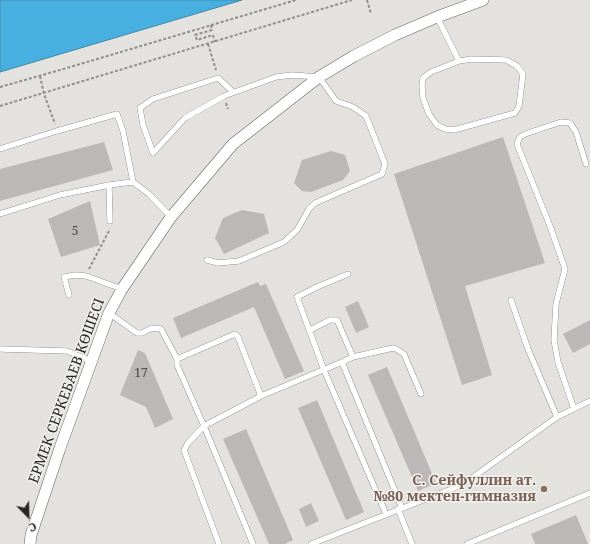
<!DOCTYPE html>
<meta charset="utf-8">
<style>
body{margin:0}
#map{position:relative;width:590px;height:544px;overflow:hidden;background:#e3e2df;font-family:"Noto Serif",serif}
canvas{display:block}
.north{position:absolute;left:8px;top:496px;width:40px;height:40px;-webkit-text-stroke:3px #f0f0ec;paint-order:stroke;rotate:157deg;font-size:11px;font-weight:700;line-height:16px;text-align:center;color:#272625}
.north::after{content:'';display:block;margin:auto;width:14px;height:18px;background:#272625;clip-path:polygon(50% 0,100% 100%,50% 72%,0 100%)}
</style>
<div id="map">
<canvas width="590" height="544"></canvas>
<div class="north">С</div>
</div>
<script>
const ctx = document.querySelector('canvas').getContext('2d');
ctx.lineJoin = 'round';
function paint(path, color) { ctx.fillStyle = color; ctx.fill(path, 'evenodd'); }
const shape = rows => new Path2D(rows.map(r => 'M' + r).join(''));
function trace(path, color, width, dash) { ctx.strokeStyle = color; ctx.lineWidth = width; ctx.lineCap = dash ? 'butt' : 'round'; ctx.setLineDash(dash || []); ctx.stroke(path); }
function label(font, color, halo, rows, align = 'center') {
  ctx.font = font + ' "Noto Serif",serif'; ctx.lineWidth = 3; ctx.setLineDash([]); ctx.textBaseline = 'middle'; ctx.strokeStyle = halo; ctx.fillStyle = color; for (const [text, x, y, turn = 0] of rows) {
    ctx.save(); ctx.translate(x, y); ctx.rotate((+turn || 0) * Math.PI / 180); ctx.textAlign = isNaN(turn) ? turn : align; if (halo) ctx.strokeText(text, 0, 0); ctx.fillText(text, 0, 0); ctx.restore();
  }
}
const water = shape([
 [0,0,242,0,0,72,0,0]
]);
const building = shape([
 [503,137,545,263,465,286,492,375,462,385,394,174],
 [104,142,113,170,0,201,0,169],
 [331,151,345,155,350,171,343,180,311,192,302,191,294,183,302,160],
 [90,201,100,245,61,257,48,219],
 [242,210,264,214,269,233,224,254,215,238,223,218],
 [258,282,260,286,266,284,304,371,285,379,254,307,181,338,173,318],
 [358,301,369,327,356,333,345,307],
 [590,320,590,344,573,353,563,334],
 [138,350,145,353,173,419,155,428,146,407,120,395],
 [387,367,436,483,418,491,368,375],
 [317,400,364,512,346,520,298,408],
 [246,429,293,540,285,544,269,544,223,439],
 [311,503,319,521,306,527,299,509],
 [576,515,588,544,535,544,531,534]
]);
const path = shape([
 [367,0,371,14],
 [211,25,212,30,195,35,197,40,213,35,215,42],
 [208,44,216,70],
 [40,76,44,94,55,124],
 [0,87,60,70,296,0],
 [226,103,228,109],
 [0,106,352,0],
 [89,269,110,229]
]);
const service = shape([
 [437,17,459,61],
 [472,59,506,60,517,66,523,74,519,106,515,113,454,130,445,129,437,125,429,114,423,98,422,86,423,78,431,72,459,61,472,59],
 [0,149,57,131,117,114,123,131,133,182,149,194,171,217],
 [109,185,110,221],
 [0,214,60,195,109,185,133,182],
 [207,260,218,263,239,261,284,242,297,230,309,209,315,203,382,174,385,164,366,116,353,107,336,101,319,77,292,75,276,77,224,96,185,118,153,153,143,125,140,108,153,99,218,78,233,92],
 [348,274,317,287,297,297,324,370,386,514],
 [69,295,64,277,75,275,86,276,122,289],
 [511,300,528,349,557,417],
 [109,313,137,333,142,333,152,328,161,329,177,359,177,365,204,426,188,443,184,450,219,544],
 [310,330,330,320,337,320,353,357],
 [0,349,67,351,91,361],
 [177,359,235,334,238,337,261,396],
 [342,362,353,357,393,348,396,349,404,354,421,394],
 [574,409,558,362,554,340,556,304,565,269,550,226,517,144,520,137,525,134,561,122,570,123,576,132,586,164],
 [398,509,412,544],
 [253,544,204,426,261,396,342,362,402,508],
 [311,544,454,488,472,478,486,468,557,417,590,401],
 [467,544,590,493]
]);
const minor = shape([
 [30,544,31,535,60,448,109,313,122,289,171,217,233,144,319,77,354,56,395,35,437,17,483,0]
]);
const markers = [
 [544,489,4,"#8d6e63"]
];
const numberNames = [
 ["5",75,232],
 ["17",141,374]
];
const streetNames = [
 ["ЕРМЕК СЕРКЕБАЕВ КӨШЕСІ",67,391,-70]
];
const educationNames = [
 ["С. Сейфуллин ат.",536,481],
 ["№80 мектеп-гимназия",536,497]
];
paint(water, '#48b0e0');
trace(water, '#3e87a8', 1);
paint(building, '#bcb8b7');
trace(service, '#666562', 6);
trace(minor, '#666562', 12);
trace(path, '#908f8d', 2, [3, 2]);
trace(service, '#fff', 5.5);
trace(minor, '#fff', 11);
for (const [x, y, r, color] of markers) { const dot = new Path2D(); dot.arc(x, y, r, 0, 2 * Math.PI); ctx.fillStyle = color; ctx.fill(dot); trace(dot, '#f0f0ec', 1.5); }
label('12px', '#4c4a4a', null, numberNames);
label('14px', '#272625', '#f0f0ec', streetNames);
label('bold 14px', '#785e54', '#f0f0ec', educationNames, 'right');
</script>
